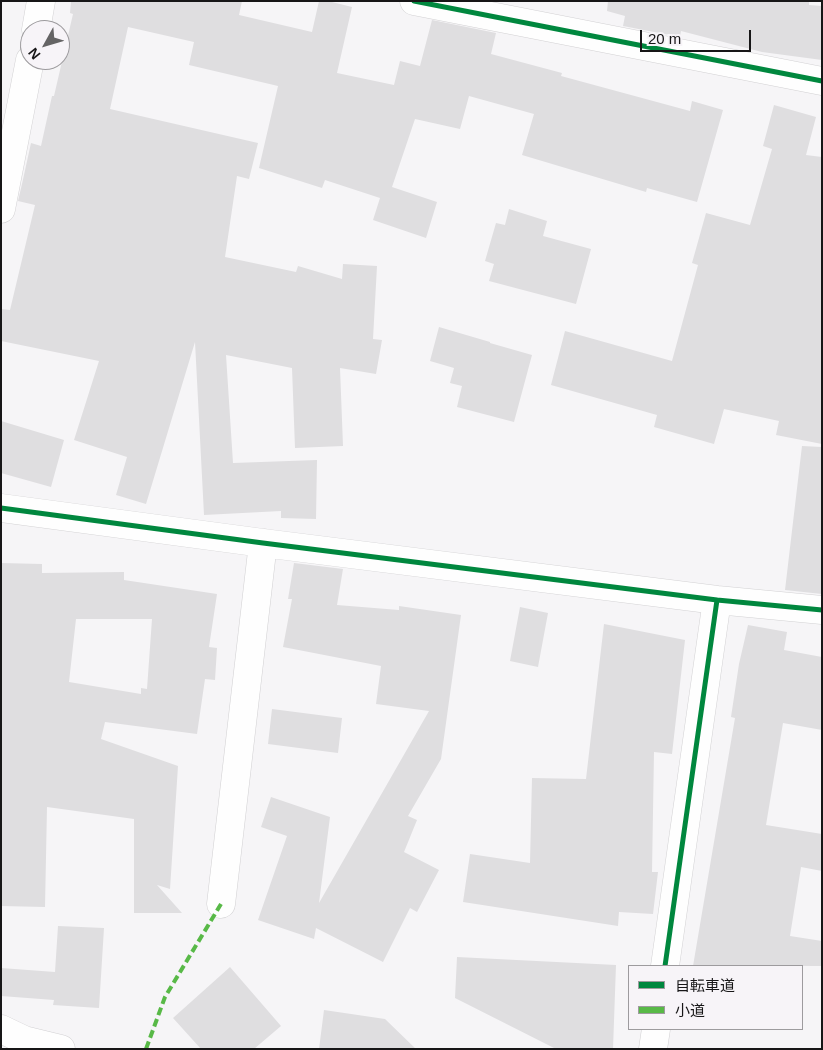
<!DOCTYPE html>
<meta charset="utf-8">
<style>
body{margin:0}
#map{position:relative;width:823px;height:1050px;overflow:hidden;background:#f6f5f7;font-family:Arial,"Noto Sans JP",sans-serif}
canvas{display:block}
.frame{position:absolute;inset:0;border:2px solid #171617;pointer-events:none}
.legend{position:absolute;left:628px;top:965px;width:175px;height:65px;box-sizing:border-box;background:#f7f4f8;border:1px solid #9d9b9e;margin:0;padding:6px 9px;list-style:none;font-size:15px;color:#171617}
.legend li{display:flex;align-items:center;gap:10px;height:25px}
.legend b{width:25px;border:1px solid #9d9b9e}
.north{position:absolute;left:20px;top:20px;width:50px;height:50px;box-sizing:border-box;background:#f7f4f8;border:1px solid #9d9b9e;border-radius:50%;rotate:231deg;font-size:14px;font-weight:700;line-height:20px;text-align:center;color:#171617}
.north::after{content:'';display:block;margin:auto;width:18px;height:22px;background:#656465;clip-path:polygon(50% 0,100% 100%,50% 72%,0 100%)}
.scale{position:absolute;left:640px;top:30px;width:111px;height:22px;box-sizing:border-box;border:2px solid #171617;border-top:0;padding-left:6px;font-size:15px;line-height:18px;white-space:nowrap;color:#171617;-webkit-text-stroke:4px #f7f4f8;paint-order:stroke}
</style>
<div id="map">
<canvas width="823" height="1050"></canvas>
<div class="frame"></div>
<ul class="legend">
<li><b style="height:6px;background:#00873e"></b>自転車道</li>
<li><b style="height:6px;background:#58b947"></b>小道</li>
</ul>
<div class="north">N</div>
<div class="scale">20 m</div>
</div>
<script>
const ctx = document.querySelector('canvas').getContext('2d');
ctx.lineJoin = 'round';
function paint(path, color) { ctx.fillStyle = color; ctx.fill(path, 'evenodd'); }
const shape = rows => new Path2D(rows.map(r => 'M' + r).join(''));
function trace(path, color, width, dash) { ctx.strokeStyle = color; ctx.lineWidth = width; ctx.lineCap = dash ? 'butt' : 'round'; ctx.setLineDash(dash || []); ctx.stroke(path); }
const building = shape([
 [71,1,242,1,239,15,312,32,319,1,328,1,352,7,337,73,394,85,400,61,420,66,432,20,496,33,491,54,562,73,561,76,690,111,692,101,723,110,697,202,647,188,646,192,522,155,534,114,469,96,460,129,415,119,392,187,437,202,426,238,373,220,380,198,325,180,322,188,259,168,278,86,189,65,194,42,128,27,110,109,258,143,249,179,237,176,225,257,296,272,298,266,342,279,343,264,377,266,373,339,382,340,376,374,340,368,343,446,295,448,292,368,226,355,233,463,317,460,316,519,281,518,281,511,204,515,195,342,146,504,116,495,127,457,74,440,99,361,1,341,1,309,10,310,35,205,18,201,22,184,31,143,41,146,52,96,54,96,73,14,70,13],
 [608,1,809,1,809,5,822,6,822,60,762,52,681,31,680,37,623,26,625,16,607,11],
 [774,105,816,117,806,155,822,157,822,444,776,435,779,421,724,409,714,444,654,427,657,415,551,385,565,331,672,361,698,265,692,263,706,213,750,225,772,149,763,146],
 [509,209,547,221,543,236,591,249,576,304,489,281,494,264,485,261,496,223,505,225],
 [439,327,490,342,490,343,532,355,514,422,457,407,462,386,450,383,454,368,430,361],
 [1,421,64,440,51,487,1,473],
 [802,446,822,447,822,594,785,590],
 [1,563,42,564,42,573,124,572,124,580,217,594,209,647,217,648,215,680,205,679,197,734,105,722,101,739,178,766,170,889,157,885,182,913,134,913,134,819,47,807,45,907,1,906],
 [76,619,152,619,147,689,141,688,141,694,69,682],
 [294,563,343,569,337,605,399,610,399,606,461,615,441,759,408,816,417,820,404,852,439,870,417,912,410,908,383,962,316,928,314,939,258,920,287,836,261,827,271,797,330,817,319,903,429,711,376,704,381,666,283,647,292,599,288,599],
 [520,607,548,613,538,667,510,661],
 [604,624,685,640,672,754,654,752,652,872,658,872,653,914,619,912,618,926,463,902,470,854,530,863,532,778,586,779],
 [748,625,787,632,784,650,822,657,822,730,783,723,766,825,822,834,822,871,801,867,790,936,822,941,822,966,693,966,735,718,731,717,739,664],
 [272,709,342,718,338,753,268,744],
 [58,926,104,928,99,1008,53,1005,54,1000,1,996,1,968,55,972],
 [457,957,616,965,613,1049,556,1049,455,998],
 [230,967,281,1026,254,1049,201,1049,173,1018],
 [324,1010,385,1019,416,1049,319,1049]
]);
const minor = shape([
 [414,1,822,81],
 [36,30,41,1],
 [1,209,30,60],
 [1,508,263,543,717,600,822,610],
 [221,904,263,543],
 [665,966,717,600],
 [1,1029,24,1040,61,1049],
 [653,1049,656,1029]
]);
const quiet = shape([
 [146,1049,165,997,221,904]
]);
const cycleway = shape([
 [414,1,822,81],
 [1,508,263,543,717,600,822,610],
 [665,966,717,600]
]);
paint(building, '#dfdee0');
trace(minor, '#d2d1d3', 29);
trace(minor, '#fefefe', 28);
trace(quiet, '#58b947', 4, [8, 4]);
trace(cycleway, '#00873e', 5);
</script>
